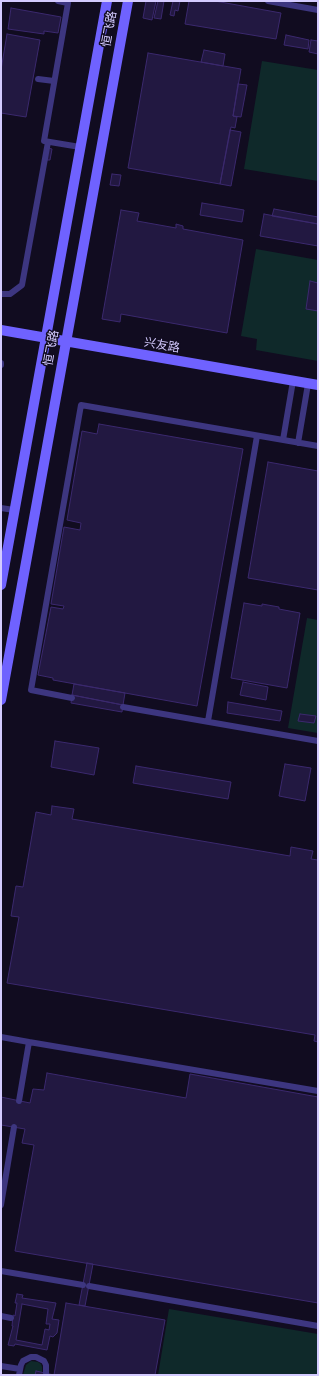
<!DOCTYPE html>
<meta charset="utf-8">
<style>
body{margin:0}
#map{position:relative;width:319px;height:1376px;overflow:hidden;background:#110c20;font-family:"Exo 2",sans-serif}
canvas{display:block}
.frame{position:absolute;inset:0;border:2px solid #d4cbff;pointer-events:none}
</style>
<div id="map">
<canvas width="319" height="1376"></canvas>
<div class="frame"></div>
</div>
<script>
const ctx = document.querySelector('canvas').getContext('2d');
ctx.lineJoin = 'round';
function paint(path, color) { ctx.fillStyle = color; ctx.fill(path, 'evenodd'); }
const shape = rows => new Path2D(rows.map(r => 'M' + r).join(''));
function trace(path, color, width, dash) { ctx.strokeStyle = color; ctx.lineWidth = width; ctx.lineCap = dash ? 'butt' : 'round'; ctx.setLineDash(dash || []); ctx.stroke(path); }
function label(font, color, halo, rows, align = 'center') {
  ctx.font = font + ' "Exo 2","Noto Sans SC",sans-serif'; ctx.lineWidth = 3; ctx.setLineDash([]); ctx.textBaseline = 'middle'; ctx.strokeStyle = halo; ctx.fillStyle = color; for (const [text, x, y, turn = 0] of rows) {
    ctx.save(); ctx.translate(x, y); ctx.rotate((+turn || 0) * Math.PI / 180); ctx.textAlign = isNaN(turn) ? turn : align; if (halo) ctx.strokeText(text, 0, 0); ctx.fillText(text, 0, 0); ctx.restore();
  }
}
const green = shape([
 [262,61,318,70,318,181,244,169],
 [256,249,318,260,318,361,256,350,257,339,241,336],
 [307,618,318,620,318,733,288,728],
 [169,1309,318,1334,318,1375,158,1375],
 [31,1361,38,1362,41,1364,42,1367,42,1375,23,1375,26,1365]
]);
const building = shape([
 [146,1,156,1,152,20,143,18,146,1],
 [158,1,164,1,161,19,154,18,158,1],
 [173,1,180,1,178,11,175,10,174,16,170,15,173,1],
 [189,1,215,1,281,13,276,39,185,24,189,1],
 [11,8,61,17,58,33,44,31,44,34,8,29,11,8],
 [7,34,40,40,26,117,1,113,1,70,7,34],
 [286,35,309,40,308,49,284,45,286,35],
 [311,40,318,41,318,54,309,52,311,40],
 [204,50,225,54,223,66,201,62,204,50],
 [148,53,241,69,233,116,237,117,235,128,231,127,220,184,128,168,148,53],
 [238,84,247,85,241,117,233,116,238,84],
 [230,130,241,132,231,186,220,184,230,130],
 [48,148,52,149,50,160,46,160,48,148],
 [112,174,121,175,119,186,110,185,112,174],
 [202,203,244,210,242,222,200,215,202,203],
 [274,209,318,217,318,224,272,216,274,209],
 [121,210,139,213,137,221,176,228,176,224,183,226,183,229,243,240,227,333,121,314,120,322,102,319,121,210],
 [264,214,318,224,318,246,260,236,264,214],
 [310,281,318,283,318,311,306,309,310,281],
 [99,424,243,449,197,706,53,680,53,678,38,675,51,607,63,609,64,606,51,604,64,527,80,530,81,523,67,520,82,431,97,434,99,424],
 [268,462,318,471,318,590,248,578,268,462],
 [244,603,262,606,262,604,279,607,279,609,300,613,287,688,231,678,244,603],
 [243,682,268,687,266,700,240,695,243,682],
 [74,684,125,693,123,705,72,695,74,684],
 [72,695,123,705,122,712,71,703,72,695],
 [228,702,282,711,280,721,227,713,228,702],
 [300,714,316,716,314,723,298,721,300,714],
 [55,741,99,748,94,775,51,767,55,741],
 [285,764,311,768,305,801,279,796,285,764],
 [136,766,231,782,228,799,133,783,136,766],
 [52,806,74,809,72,819,290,856,291,847,313,851,311,859,318,860,318,1042,314,1041,315,1035,7,983,19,917,11,916,16,886,23,887,36,812,51,815,52,806],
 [47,1073,186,1098,190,1074,318,1097,318,1303,15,1251,34,1145,22,1143,25,1129,1,1125,1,1097,30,1103,33,1089,44,1090,47,1073],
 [87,1263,93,1264,85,1306,79,1305,87,1263],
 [17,1294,23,1295,22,1298,56,1303,52,1319,59,1320,57,1333,53,1337,50,1336,47,1350,15,1344,14,1346,8,1345,13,1326,12,1326,13,1315,15,1316,17,1303,15,1303,17,1294],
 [22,1304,48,1309,46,1324,50,1324,49,1330,45,1329,42,1345,16,1340,22,1304],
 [66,1303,165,1320,155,1375,54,1375,66,1303],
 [36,1371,54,1375,35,1375,36,1371]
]);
const lane = shape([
 [58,1,68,3,44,141,80,147],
 [268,1,318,10],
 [38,79,54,81],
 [1,294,10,294,22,285,48,142],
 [1,363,1,365],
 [283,440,293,381],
 [298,443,308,384],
 [1,508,14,510],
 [72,698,31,690,81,405,318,446],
 [123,707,318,741],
 [208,721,257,436],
 [1,1037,29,1042],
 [19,1101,29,1042,318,1091],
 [1,1205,14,1127],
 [1,1271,83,1285],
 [89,1286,318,1326],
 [1,1316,11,1318],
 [1,1366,20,1369],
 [19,1375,21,1365,23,1361,31,1357,36,1357,44,1361,46,1365,46,1373]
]);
const secondary = shape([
 [1,330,318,385],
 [1,585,107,1],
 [1,700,128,1]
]);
const streetNames = [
 ["恒飞路",109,29,-80],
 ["兴友路",162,345,10],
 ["恒飞路",51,348,-80]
];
paint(green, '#0f292a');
paint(building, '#221841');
trace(building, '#3b296e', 1);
trace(lane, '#3d3680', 6);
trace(secondary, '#6f62ff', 10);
label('12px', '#d4cbff', '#110c20', streetNames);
</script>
